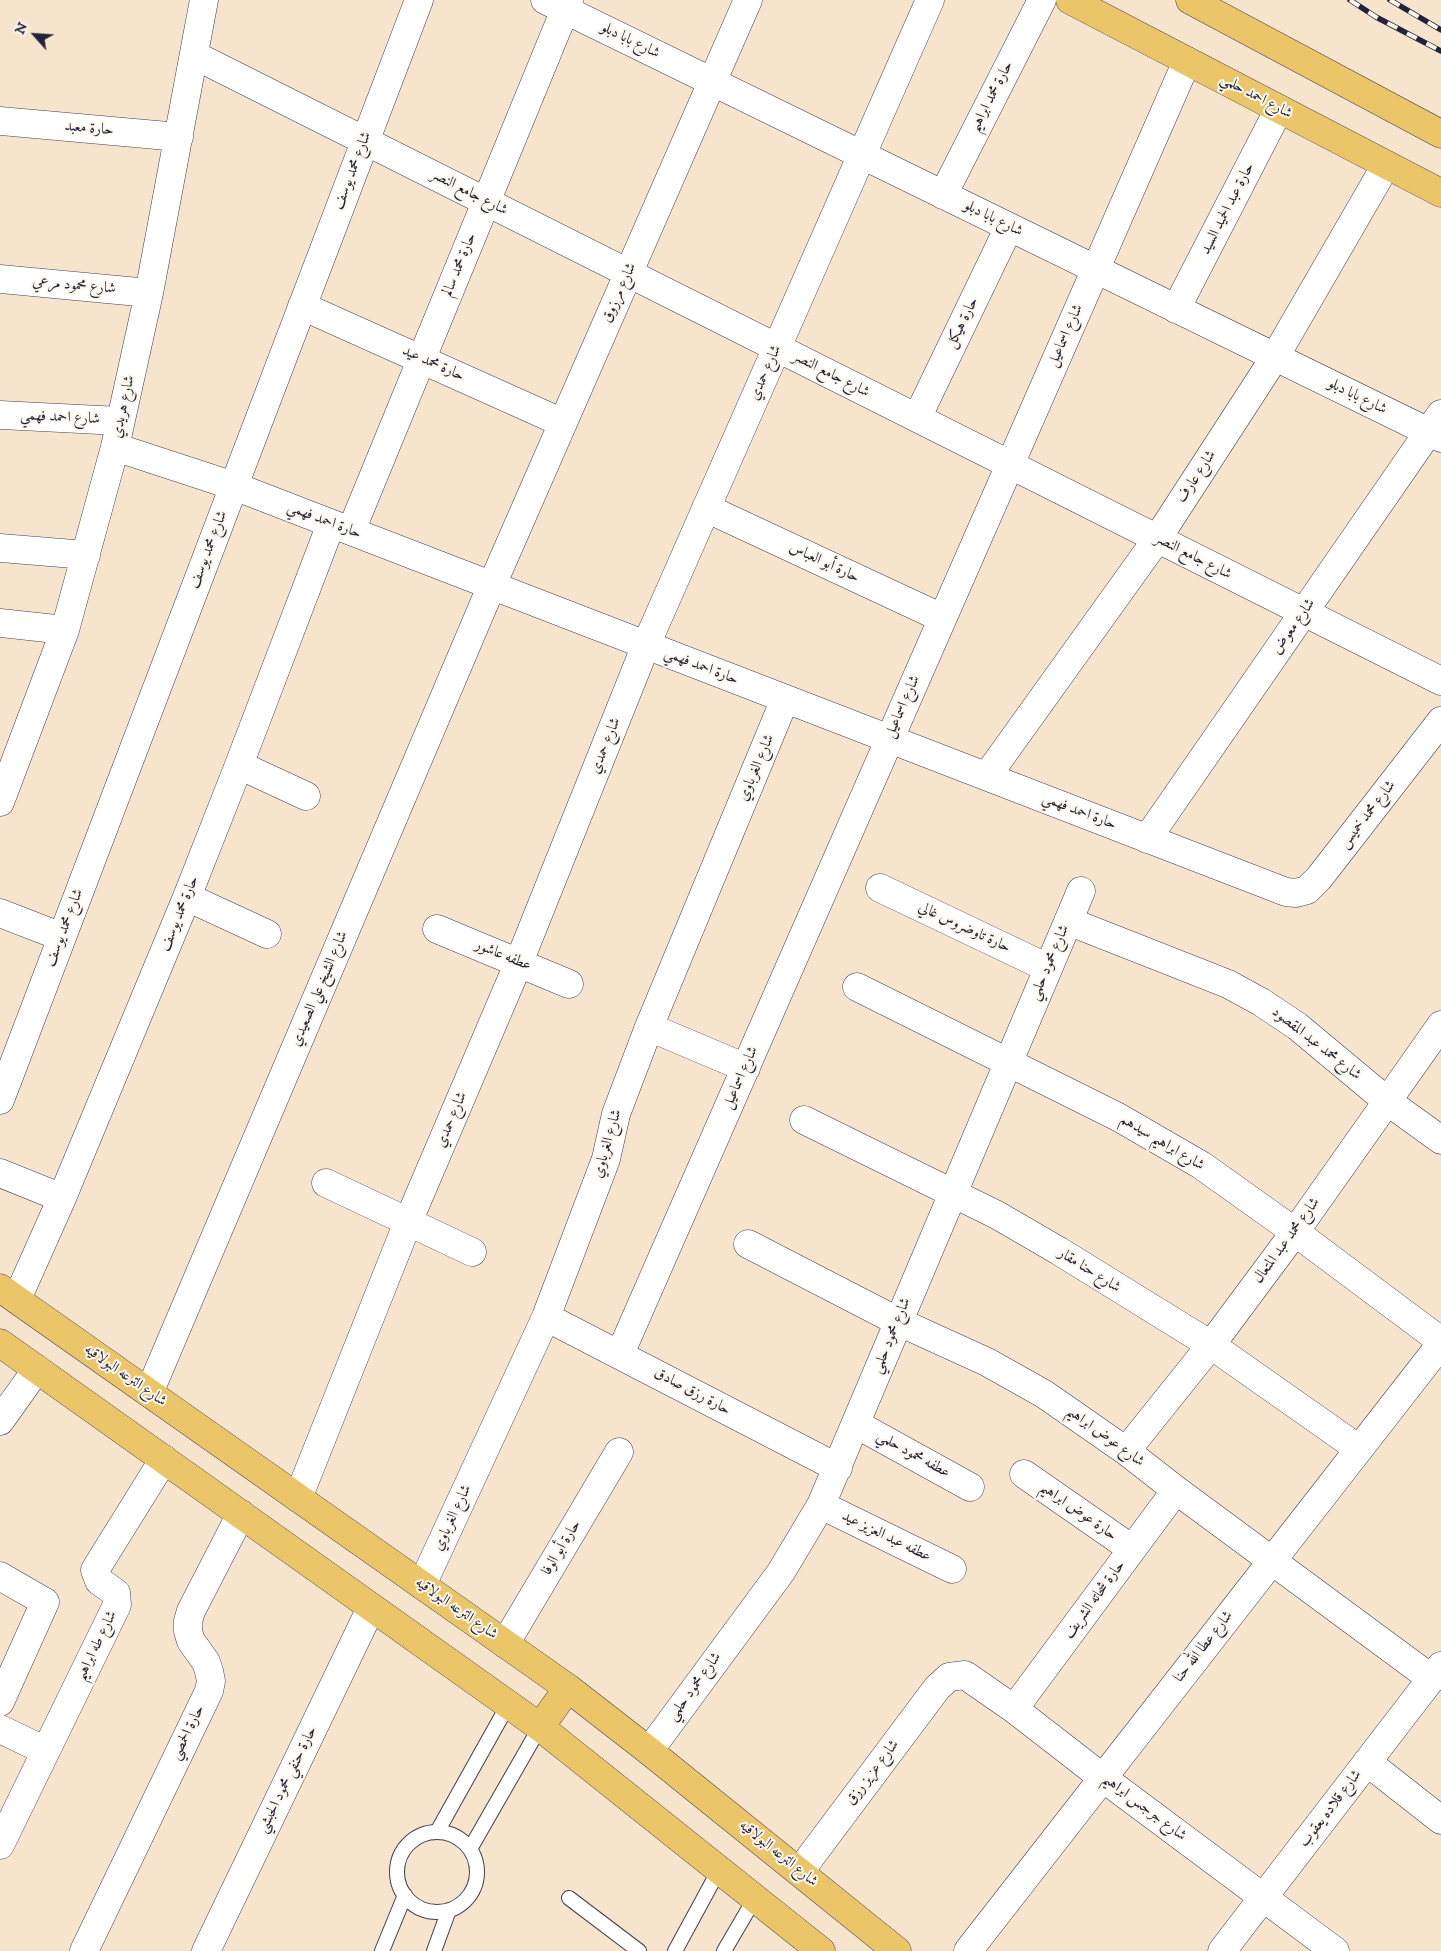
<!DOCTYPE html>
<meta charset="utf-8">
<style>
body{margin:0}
#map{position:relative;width:1441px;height:1951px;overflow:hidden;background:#f6e4cd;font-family:"IM FELL DW Pica",serif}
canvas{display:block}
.north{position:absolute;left:10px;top:10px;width:50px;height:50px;-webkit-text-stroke:4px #fbf7ec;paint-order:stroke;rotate:296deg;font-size:14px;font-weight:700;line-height:20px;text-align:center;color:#22223b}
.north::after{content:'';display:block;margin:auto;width:18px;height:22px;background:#22223b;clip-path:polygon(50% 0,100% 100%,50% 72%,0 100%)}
</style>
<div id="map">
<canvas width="1441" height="1951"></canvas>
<div class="north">N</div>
</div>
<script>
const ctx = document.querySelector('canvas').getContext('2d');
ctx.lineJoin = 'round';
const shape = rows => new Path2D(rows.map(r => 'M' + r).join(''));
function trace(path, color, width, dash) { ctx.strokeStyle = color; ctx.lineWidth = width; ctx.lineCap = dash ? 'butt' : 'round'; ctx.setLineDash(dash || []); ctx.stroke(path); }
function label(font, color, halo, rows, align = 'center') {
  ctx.font = font + ' "IM FELL DW Pica",Amiri,serif'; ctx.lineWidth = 4; ctx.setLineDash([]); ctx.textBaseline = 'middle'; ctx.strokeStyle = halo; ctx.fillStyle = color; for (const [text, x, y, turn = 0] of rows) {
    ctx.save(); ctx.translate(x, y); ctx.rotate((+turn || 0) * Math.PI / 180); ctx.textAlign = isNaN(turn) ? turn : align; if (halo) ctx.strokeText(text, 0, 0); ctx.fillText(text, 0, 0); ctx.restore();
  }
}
const service = shape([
 [437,1832,508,1705],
 '397 1872a40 40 0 1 1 80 0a40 40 0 1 1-80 0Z',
 [470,1849,540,1727],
 [569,1898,639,1951],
 [382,1951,405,1895],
 [434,1951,449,1910],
 [675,1951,719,1870],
 [724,1951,755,1898]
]);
const minor = shape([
 [545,0,1441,438],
 [194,55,1441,681],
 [0,121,179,137],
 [943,195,1042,0],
 [0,279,149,293],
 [302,306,563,423],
 [1176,309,1279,109],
 [0,415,120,421],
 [917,418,1009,227],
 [115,447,234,486,1286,892,1296,893,1307,890,1319,878,1441,721],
 [706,508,942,618],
 [351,531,569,0],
 [0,548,86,555],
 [0,623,65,630],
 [239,765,306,796],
 [987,776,1157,539,1275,357,1386,165],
 [0,802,65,630,115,447,149,293,204,0],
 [1147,839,1441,414],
 [880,888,1048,968],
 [187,897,267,934],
 [0,913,62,937],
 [1068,921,1228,984,1261,1002,1297,1026,1387,1101,1441,1140],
 [437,929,569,984],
 [857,987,1118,1117,1201,1165,1295,1232,1441,1341],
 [649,1027,746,1068],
 [0,1100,419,0],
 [804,1120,997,1215,1059,1251,1211,1345,1359,1449],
 [0,1173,62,1198],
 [326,1183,472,1252],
 [748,1244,897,1321,987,1362,1044,1394,1126,1451,1176,1490,1432,1679],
 [17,1299,62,1198,187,897,239,765,331,524],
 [546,1317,838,1468],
 [620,1354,1187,61],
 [149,1393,492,585,748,0],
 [0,1421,37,1369],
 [856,1424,970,1487],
 [1126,1451,1211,1345,1295,1232,1441,1025],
 [1024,1474,1132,1549],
 [298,1498,408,1222,519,962,646,645,930,0],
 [821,1505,952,1569],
 [0,1576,45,1602,0,1702],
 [422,1585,546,1317,606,1159,616,1114,649,1027,785,699],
 [505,1644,619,1452],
 [1014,1709,1176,1490],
 [0,1729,46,1751],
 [649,1751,781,1572,821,1505,1081,891],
 [1367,1762,1441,1820],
 [0,1845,117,1605,116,1593,99,1581,95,1570,164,1459],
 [800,1871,937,1688,949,1677,965,1675,1014,1709,1103,1778,1335,1951],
 [84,1951,209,1691,211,1681,209,1671,206,1662,191,1641,188,1631,188,1621,191,1611,241,1514],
 [206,1951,371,1608],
 [968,1951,1441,1344],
 [1222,1951,1441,1666]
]);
const primary = shape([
 [1070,0,1441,193],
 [1190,0,1441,134],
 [0,1288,568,1688,649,1751,897,1951],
 [0,1343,540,1727,821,1951],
 [540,1727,568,1688]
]);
const rail = shape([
 [1350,0,1376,17,1441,51],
 [1390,0,1441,30]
]);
const streetNames = [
 ["شارع بابا دبلو",630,41,26],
 ["حارة محمد ابراهيم",992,97,-63],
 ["شارع احمد حلمي",1256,97,28],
 ["حارة معبد",89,129,5],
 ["شارع محمد يوسف",353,171,-69],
 ["شارع جامع النصر",469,193,27],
 ["حارة عبد الحميد السيد",1228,209,-63],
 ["شارع بابا دبلو",993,219,26],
 ["حارة محمد سالم",460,265,-68],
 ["شارع محمود مرعي",74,286,5],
 ["شارع مرزوق",620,293,-66],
 ["حارة هيكل",963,323,-64],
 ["شارع اسماعيل",1066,336,-66],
 ["حارة محمد عيد",433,364,24],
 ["شارع حمدي",766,373,-66],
 ["شارع جامع النصر",831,375,27],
 ["شارع بابا دبلو",1357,397,26],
 ["شارع هريدي",124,407,-78],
 ["شارع احمد فهمي",60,418,3],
 ["شارع عارف",1197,477,-57],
 ["حارة احمد فهمي",324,521,21],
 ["شارع محمد يوسف",209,550,-69],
 ["شارع جامع النصر",1193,557,27],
 ["حارة أبو العباس",824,563,25],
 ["شارع معوض",1294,627,-55],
 ["حارة احمد فهمي",701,667,21],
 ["شارع اسماعيل",903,707,-66],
 ["شارع حمدي",606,746,-68],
 ["شارع الغرباوي",757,768,-67],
 ["حارة احمد فهمي",1079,812,21],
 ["شارع محمد خميس",1368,815,-52],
 ["حارة محمد يوسف",180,914,-68],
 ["شارع محمد يوسف",65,928,-69],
 ["حارة تاوضروس غالي",964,928,25],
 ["عطفه عاشور",503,956,22],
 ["شارع محمود حلمي",1050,963,-67],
 ["شارع الشيخ علي الصعيدي",320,989,-67],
 ["شارع محمد عبد المقصود",1316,1044,38],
 ["شارع اسماعيل",741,1078,-66],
 ["شارع حمدي",452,1120,-67],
 ["شارع ابراهيم سيدهم",1162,1143,31],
 ["شارع الغرباوي",608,1144,-74],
 ["شارع محمد عبد المتعال",1287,1241,-54],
 ["شارع حنا مقار",1089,1271,32],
 ["شارع محمود حلمي",892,1336,-68],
 ["شارع الترعه البولاقيه",125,1376,35],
 ["حارة رزق صادق",692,1392,28],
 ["شارع عوض ابراهيم",1105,1437,36],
 ["عطفه محمود حلمي",913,1455,29],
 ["حارة عوض ابراهيم",1078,1512,35],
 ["شارع الغرباوي",453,1518,-65],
 ["عطفه عبد العزيز عيد",886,1537,26],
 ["حارة أبو الوفا",562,1548,-59],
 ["حارة شحاته الشريف",1095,1600,-54],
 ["شارع الترعه البولاقيه",456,1609,35],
 ["شارع طه ابراهيم",97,1646,-64],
 ["شارع عطا الله حنا",1204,1647,-52],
 ["شارع محمود حلمي",695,1687,-54],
 ["حارة الحمصي",188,1733,-64],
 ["شارع عزيز رزق",873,1773,-53],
 ["حارة حنفي محمود الحبشي",288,1780,-64],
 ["شارع جرجس ابراهيم",1144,1808,37],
 ["شارع قلاده يعقوب",1331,1809,-53],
 ["شارع الترعه البولاقيه",778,1854,39]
];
trace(service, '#423f51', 16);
trace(minor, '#423f51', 29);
trace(primary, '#423f51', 29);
trace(service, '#fff', 14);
trace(minor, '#fff', 28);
trace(primary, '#ebc669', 28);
trace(rail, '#22223b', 5.5);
trace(rail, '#fbf7ec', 4, [11]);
label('15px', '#22223b', '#fbf7ec', streetNames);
</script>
